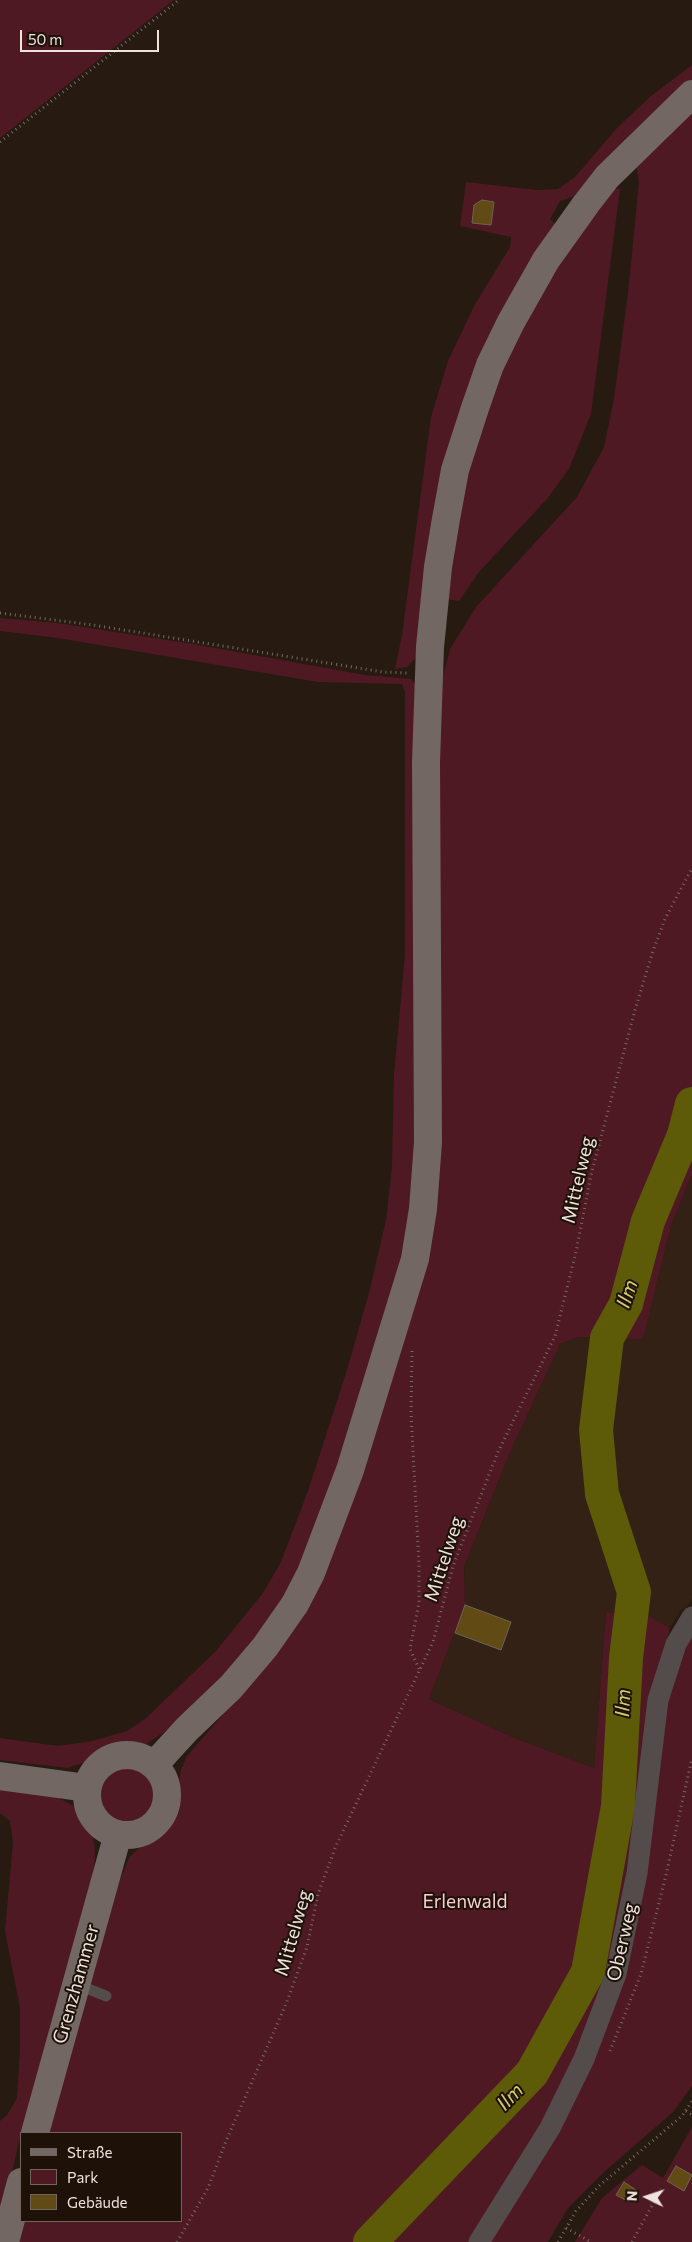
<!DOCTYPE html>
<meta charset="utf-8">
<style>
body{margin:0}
#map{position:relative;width:692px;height:2242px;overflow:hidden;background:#261a11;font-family:Commissioner,sans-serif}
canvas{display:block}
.legend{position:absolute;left:20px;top:2132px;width:162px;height:90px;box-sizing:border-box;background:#1d1108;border:1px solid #70655e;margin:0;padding:6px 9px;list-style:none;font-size:15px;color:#ede4de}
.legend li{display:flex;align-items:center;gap:10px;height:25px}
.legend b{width:25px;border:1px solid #70655e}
.north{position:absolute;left:622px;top:2172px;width:50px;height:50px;-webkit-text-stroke:4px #1d1108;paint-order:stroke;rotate:274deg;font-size:14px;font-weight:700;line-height:20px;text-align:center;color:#ede4de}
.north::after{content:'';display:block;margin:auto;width:18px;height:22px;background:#ede4de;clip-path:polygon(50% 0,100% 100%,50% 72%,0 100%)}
.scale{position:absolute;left:20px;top:30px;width:139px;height:22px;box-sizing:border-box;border:2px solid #ede4de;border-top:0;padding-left:6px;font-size:15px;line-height:18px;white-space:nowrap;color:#ede4de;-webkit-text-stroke:4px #1d1108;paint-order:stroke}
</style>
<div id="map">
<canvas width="692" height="2242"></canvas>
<ul class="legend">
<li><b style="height:6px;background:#736763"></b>Straße</li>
<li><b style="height:14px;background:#4f1924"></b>Park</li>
<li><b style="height:14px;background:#624a15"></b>Gebäude</li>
</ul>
<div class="north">N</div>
<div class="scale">50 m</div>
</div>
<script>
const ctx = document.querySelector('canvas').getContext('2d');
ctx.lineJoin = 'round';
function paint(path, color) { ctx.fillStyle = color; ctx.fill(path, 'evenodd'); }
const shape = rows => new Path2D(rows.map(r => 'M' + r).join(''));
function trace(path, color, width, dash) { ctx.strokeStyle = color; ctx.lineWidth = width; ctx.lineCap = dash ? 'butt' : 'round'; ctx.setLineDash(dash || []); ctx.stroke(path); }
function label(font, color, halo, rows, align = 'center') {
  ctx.font = font + ' Commissioner,sans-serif'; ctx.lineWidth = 4; ctx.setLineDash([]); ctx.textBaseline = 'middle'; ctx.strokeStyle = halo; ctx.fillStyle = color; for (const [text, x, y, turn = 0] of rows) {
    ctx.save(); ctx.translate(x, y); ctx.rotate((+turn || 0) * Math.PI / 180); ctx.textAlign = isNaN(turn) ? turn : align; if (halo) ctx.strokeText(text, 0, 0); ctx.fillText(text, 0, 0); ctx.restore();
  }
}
const built = shape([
 [692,1174,692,1599,688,1606,680,1611,670,1628,647,1616,606,1612,594,1768,512,1737,429,1699,465,1605,464,1567,509,1455,560,1344,579,1337,643,1338,671,1226]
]);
const green = shape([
 [0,0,174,0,0,138],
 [692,65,692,80,680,88,575,196,560,201,550,219,554,223,555,230,524,277,421,622,416,658,407,667,395,669,402,635,431,417,448,361,474,306,510,247,511,237,460,226,466,182,537,190,558,189,575,177,617,128,651,96],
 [692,109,692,1174,671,1226,643,1339,579,1337,560,1344,509,1455,464,1567,465,1605,429,1699,512,1737,594,1768,606,1612,647,1615,670,1628,651,1702,641,1786,609,1972,578,2052,543,2123,471,2242,16,2242,22,2221,181,2221,181,2133,47,2133,117,1887,129,1858,146,1841,166,1829,179,1812,180,1773,186,1757,235,1701,294,1627,430,1243,440,707,442,680,450,649,476,607,577,497,604,447,614,399,628,293,639,182,636,163],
 [612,188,620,189,591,414,569,469,547,499,479,572,459,601,445,599,464,480,500,371,528,312,563,255],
 [0,618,57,623,193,644,365,675,411,679,416,685,415,1175,401,1265,313,1541,298,1575,255,1641,212,1694,163,1733,143,1746,120,1747,103,1750,86,1762,67,1768,0,1760,0,1738,58,1746,92,1741,127,1731,145,1719,216,1651,263,1593,281,1562,308,1491,347,1370,370,1289,386,1220,392,1167,394,1075,405,955,405,692,402,684,318,682,58,638,0,631],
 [692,1634,692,2086,673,2112,603,2173,568,2208,548,2242,488,2242,582,2084,673,1674],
 '98 1795a30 30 0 1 1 60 0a30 30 0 1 1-60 0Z',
 [0,1785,47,1792,76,1807,92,1828,95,1852,94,1878,23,2133,21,2133,0,2225,0,2121,7,2115,17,2098,20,2050,20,2008,5,1931,13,1843,10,1821,0,1813],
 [692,2127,692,2242,575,2242,602,2198,642,2165,663,2178]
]);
const river = shape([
 [370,2242,532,2073,588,1972,618,1806,626,1658,634,1592,602,1494,596,1430,607,1338,626,1304,648,1221,684,1135,692,1104]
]);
const building = shape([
 [482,200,494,202,491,225,472,223,474,205,482,200],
 [465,1605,511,1622,501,1650,455,1633,465,1605],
 [676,2166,692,2175,684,2191,667,2181,676,2166],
 [624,2182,636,2190,629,2202,616,2195,624,2182]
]);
const path = shape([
 [0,142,179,0],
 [0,613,93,625,383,672,407,673],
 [412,1351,411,1413,419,1564,419,1603,410,1649,420,1671],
 [610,2051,641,1974,666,1875,692,1758],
 [686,2111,692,2115],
 [566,2228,591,2242],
 [177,2242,208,2188,226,2141,286,2004,307,1947,318,1894,336,1846,433,1642,453,1566,498,1452,555,1336,576,1252,591,1175,635,1010,653,951,665,919,692,868],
 [558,2242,576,2211,599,2186,682,2116,692,2101],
 [632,2242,661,2189]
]);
const service = shape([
 [76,1984,106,1996]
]);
const minor = shape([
 [479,2242,550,2128,584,2059,616,1974,637,1873,658,1700,676,1644,692,1617]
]);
const secondary = shape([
 '87 1795a40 40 0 1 1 80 0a40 40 0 1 1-80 0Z',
 [154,1765,187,1729,231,1687,265,1647,295,1604,311,1573,350,1470,415,1259,423,1209,428,1142,426,762,430,647,438,567,446,519,455,470,475,408,490,365,511,322,546,260,586,204,607,177,692,94],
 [0,1776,87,1788],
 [35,2133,118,1834],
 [5,2242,21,2182]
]);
const streetNames = [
 ["Mittelweg",578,1180,-77],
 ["Mittelweg",444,1559,-72],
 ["Mittelweg",293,1933,-74],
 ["Oberweg",622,1942,-77],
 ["Grenzhammer",76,1984,-74]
];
const parkNames = [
 ["Erlenwald",465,1902]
];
const waterNames = [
 ["Ilm",627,1294,-71],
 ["Ilm",623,1703,-87],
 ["Ilm",510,2097,-46]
];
paint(built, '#322114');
paint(green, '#4f1924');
trace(river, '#5d5a08', 34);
paint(building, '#624a15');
trace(building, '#6c6455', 1);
trace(path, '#756a63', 3, [1, 4]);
trace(service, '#544c4a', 11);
trace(minor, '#544c4a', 21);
trace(secondary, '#736763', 28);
label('19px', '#ede4de', '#1d1108', streetNames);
label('19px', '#f9cdd1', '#1d1108', parkNames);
label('italic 20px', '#d1ce69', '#1d1108', waterNames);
</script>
